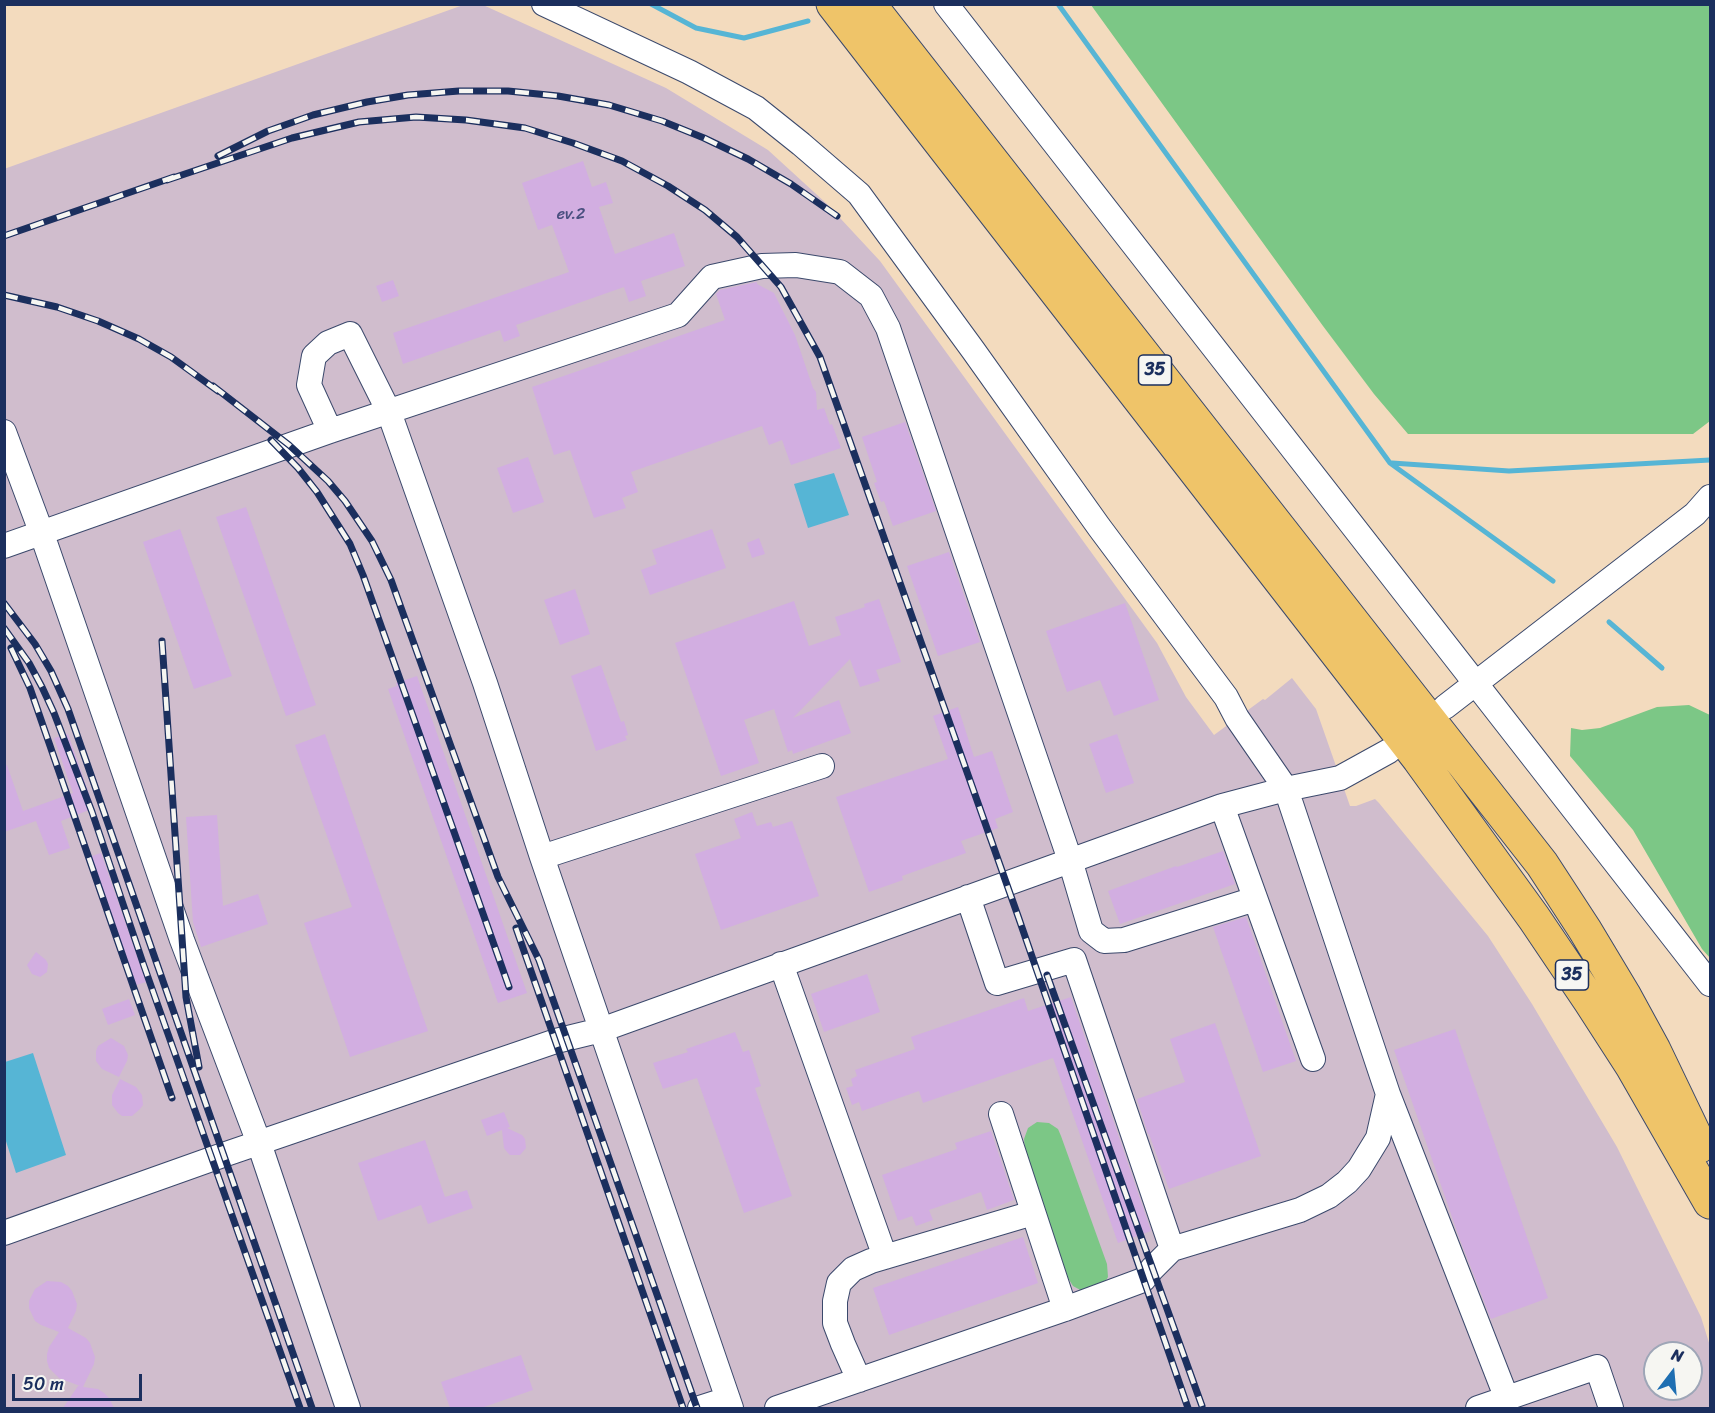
<!DOCTYPE html>
<style>
body{margin:0}
#map{position:relative;width:1715px;height:1413px;overflow:hidden;background:#f3dbbe;font-family:Sriracha,sans-serif}
canvas{display:block}
.frame{position:absolute;inset:0;border:6px solid #1b2f5e;pointer-events:none}
.north{position:absolute;left:1643px;top:1341px;width:60px;height:60px;box-sizing:border-box;background:#f6f6f2;border:2px solid #9ea6b7;border-radius:50%;rotate:16deg;font-size:16px;font-weight:700;line-height:24px;text-align:center;color:#1b2f5e}
.north::after{content:'';display:block;margin:auto;width:21px;height:27px;background:#1f6fb2;clip-path:polygon(50% 0,100% 100%,50% 72%,0 100%)}
.scale{position:absolute;left:12px;top:1374px;width:130px;height:27px;box-sizing:border-box;border:3px solid #1b2f5e;border-top:0;padding-left:8px;font-size:18px;line-height:21px;white-space:nowrap;color:#1b2f5e;-webkit-text-stroke:4px #f6f6f2;paint-order:stroke}
</style>
<div id="map">
<canvas width="1715" height="1413"></canvas>
<div class="frame"></div>
<div class="north">N</div>
<div class="scale">50 m</div>
</div>
<script>
const ctx = document.querySelector('canvas').getContext('2d');
ctx.lineJoin = 'round';
function paint(path, color) { ctx.fillStyle = color; ctx.fill(path, 'evenodd'); }
const shape = rows => new Path2D(rows.map(r => 'M' + r).join(''));
function trace(path, color, width, dash) { ctx.strokeStyle = color; ctx.lineWidth = width; ctx.lineCap = dash ? 'butt' : 'round'; ctx.setLineDash(dash || []); ctx.stroke(path); }
function label(font, color, halo, rows, align = 'center') {
  ctx.font = font + ' Sriracha,sans-serif'; ctx.lineWidth = 4.5; ctx.setLineDash([]); ctx.textBaseline = 'middle'; ctx.strokeStyle = halo; ctx.fillStyle = color; for (const [text, x, y, turn = 0] of rows) {
    ctx.save(); ctx.translate(x, y); ctx.rotate((+turn || 0) * Math.PI / 180); ctx.textAlign = isNaN(turn) ? turn : align; if (halo) ctx.strokeText(text, 0, 0); ctx.fillText(text, 0, 0); ctx.restore();
  }
}
const industrial = shape([
 [466,4,483,5,666,88,768,150,827,204,880,261,1157,643,1186,697,1214,735,1263,699,1265,700,1292,678,1316,709,1350,806,1356,806,1375,799,1379,803,1488,936,1532,1004,1617,1147,1701,1317,1710,1346,1710,1408,5,1408,4,169],
 [1655,1353,1691,1353,1691,1389,1655,1389]
]);
const green = shape([
 [1091,5,1710,5,1710,421,1693,434,1408,434,1374,394,1323,326],
 [1689,705,1710,715,1710,958,1702,949,1633,830,1570,756,1571,728,1582,730,1600,728,1657,707],
 [1037,1122,1049,1123,1058,1129,1061,1136,1107,1264,1108,1277,1102,1287,1084,1292,1073,1286,1068,1278,1025,1150,1024,1139,1028,1128]
]);
const water = shape([
 [834,473,849,515,808,528,794,484],
 [33,1053,66,1155,16,1173,5,1138,5,1062]
]);
const stream = shape([
 [651,4,696,28,744,38,808,21],
 [1058,4,1390,463,1553,581],
 [1392,463,1509,471,1710,460],
 [1609,622,1662,668]
]);
const building = shape([
 [583,161,592,187,606,182,613,203,599,207,615,254,674,233,685,266,641,281,646,296,629,302,624,287,516,325,520,336,504,342,500,330,403,364,393,333,569,272,552,225,538,230,522,183],
 [393,280,399,296,382,302,376,286],
 [757,282,757,284,774,293,795,335,813,388,816,392,817,410,824,408,830,425,832,424,841,448,791,465,782,440,769,445,762,426,631,472,638,492,622,498,626,508,594,518,570,450,554,455,532,387,725,320,716,294,720,290],
 [905,422,936,511,893,526,884,501,881,502,874,483,877,482,862,437],
 [528,457,544,502,513,513,497,468],
 [246,507,316,705,286,716,216,517],
 [180,529,232,676,194,689,143,542],
 [712,529,726,568,650,595,641,570,657,564,652,550],
 [759,538,765,554,752,558,747,543],
 [949,552,980,642,938,656,907,566],
 [575,589,590,634,560,645,544,600],
 [879,599,901,662,876,670,880,681,860,687,850,659,793,718,839,700,851,733,793,754,792,750,788,752,774,709,744,720,759,763,721,776,675,643,794,601,809,646,841,635,835,617,865,607,864,604],
 [1125,603,1159,700,1114,716,1100,680,1067,692,1046,631],
 [601,665,621,722,624,721,628,735,625,736,627,740,596,751,571,676],
 [417,676,527,993,498,1003,388,689,397,686,396,683],
 [958,707,974,757,992,751,1013,812,995,819,998,828,961,841,966,853,902,876,903,880,869,892,836,797,948,759,933,716],
 [68,734,94,808,61,821,70,848,49,855,36,821,4,832,4,766,7,765,23,811,73,793,54,738],
 [325,734,428,1031,350,1057,304,923,352,907,295,745],
 [1117,734,1134,783,1106,793,1089,744],
 [752,812,757,826,771,822,773,827,792,821,819,896,721,930,695,854,741,838,734,819],
 [217,815,223,906,258,894,268,924,201,947,193,922,186,817],
 [1223,851,1235,884,1120,924,1108,891,1176,866,1177,867],
 [101,853,146,982,133,986,89,857],
 [1246,917,1296,1061,1263,1072,1213,927],
 [36,952,46,960,48,964,47,972,40,977,32,974,27,965],
 [867,974,880,1012,824,1032,811,994],
 [1071,997,1151,1231,1118,1243,1053,1058,923,1103,919,1091,862,1111,859,1102,852,1105,846,1088,853,1086,851,1079,857,1076,855,1070,915,1049,911,1037,1024,998,1028,1011],
 [129,999,135,1015,108,1025,102,1009],
 [1215,1023,1261,1156,1169,1189,1149,1134,1148,1134,1137,1099,1185,1082,1170,1039],
 [1455,1029,1548,1298,1491,1319,1459,1237,1394,1050],
 [735,1032,743,1052,749,1050,761,1086,755,1088,792,1196,744,1213,697,1078,663,1089,653,1063,688,1052,686,1049],
 [111,1038,124,1046,128,1055,127,1061,119,1077,102,1069,96,1061,96,1051,98,1046],
 [120,1079,136,1087,142,1095,143,1105,140,1109,132,1116,122,1116,118,1113,112,1105,112,1095],
 [504,1112,510,1127,507,1128,522,1135,525,1139,526,1148,520,1155,510,1155,507,1152,504,1148,502,1130,487,1136,481,1120],
 [991,1131,1014,1200,987,1210,981,1192,929,1210,933,1220,916,1226,912,1216,898,1221,882,1175,957,1149,955,1143],
 [425,1140,445,1197,467,1190,473,1208,428,1224,421,1205,378,1221,358,1163],
 [1023,1237,1038,1283,889,1335,873,1288],
 [47,1281,61,1282,68,1286,72,1291,77,1304,76,1311,68,1328,86,1338,90,1343,95,1357,94,1364,83,1387,98,1389,104,1393,109,1398,114,1408,63,1408,78,1386,80,1386,59,1378,49,1368,47,1361,47,1354,49,1347,59,1332,41,1325,35,1321,29,1308,29,1301,35,1289],
 [521,1355,533,1390,481,1408,450,1408,441,1382]
]);
const minor = shape([
 [544,4,689,72,756,108,801,144,859,194,973,350,1099,527,1226,697,1237,718,1286,789,1388,1094,1378,1138,1359,1169,1347,1182,1329,1196,1300,1210,1172,1249,1152,1269,1143,1280,1065,1309,777,1408],
 [946,4,1710,984],
 [330,431,309,385,314,356,328,343,350,334,389,412,485,683,542,857,731,1408],
 [4,432,42,534,182,940,259,1143,348,1408],
 [4,546,330,431,678,315,712,277,762,266,796,265,840,272,871,296,888,328,1070,860,1091,931,1104,941,1124,940,1255,899],
 [1445,707,1695,514,1710,497],
 [1222,806,1313,1059],
 [542,857,822,766],
 [968,897,997,983,1074,960,1172,1249],
 [781,964,885,1257],
 [1388,1094,1507,1399],
 [1001,1114,1065,1309],
 [4,1233,223,1155,556,1041,601,1030,1222,806,1286,789,1340,778,1389,751],
 [859,1380,843,1344,835,1323,835,1301,839,1283,853,1269,871,1261,1033,1213],
 [700,1408,728,1399],
 [1478,1408,1597,1367,1611,1408]
]);
const highway = shape([
 [833,4,1419,759,1534,918,1590,1001,1632,1066,1710,1202],
 [869,4,1542,864,1585,930,1624,995,1654,1050,1700,1146]
]);
const rail = shape([
 [218,156,268,131,313,115,367,102,408,95,459,91,508,91,558,96,609,105,662,121,704,138,748,159,791,184,837,216],
 [167,180,292,138,359,122,416,117,466,120,525,128,573,143,622,161,668,186,705,210,737,237,781,287,820,357,1018,916,1188,1408],
 [4,236,174,177],
 [4,295,57,307,98,321,139,339,171,357,218,391],
 [213,386,289,445,328,481,345,501,372,541,391,580,498,877,539,960,697,1408],
 [271,440,298,468,317,492,350,544,363,575,509,987],
 [4,603,35,644,51,671,68,709,312,1408],
 [4,628,29,663,42,687,54,713,92,812,144,966,300,1408],
 [162,641,186,997,199,1067],
 [11,648,30,688,172,1098],
 [516,928,683,1408],
 [1047,975,1202,1406]
]);
const numberNames = [
 ["ev.2",571,215]
];
const shields = [
 [1155,370,33],
 [1572,975,33]
];
const shieldNames = [
 ["35",1155,370],
 ["35",1572,975]
];
paint(industrial, '#d0bdcd');
paint(green, '#7cc786');
paint(water, '#56b5d5');
trace(stream, '#56b5d5', 5);
paint(building, '#d2aee1');
trace(minor, '#3b496c', 26);
trace(highway, '#3b496c', 35);
trace(minor, '#fff', 24);
trace(highway, '#efc469', 33);
trace(rail, '#1b2f5e', 7);
trace(rail, '#f6f6f2', 4.5, [14]);
label('16px', '#494f7f', null, numberNames);
for (const [x, y, w] of shields) { const box = new Path2D(); box.roundRect(x - w / 2, y - 15, w, 30, 4.5); ctx.fillStyle = '#f6f6f2'; ctx.fill(box); trace(box, '#1b2f5e', 1.5); }
label('bold 18px', '#1b2f5e', null, shieldNames);
</script>
